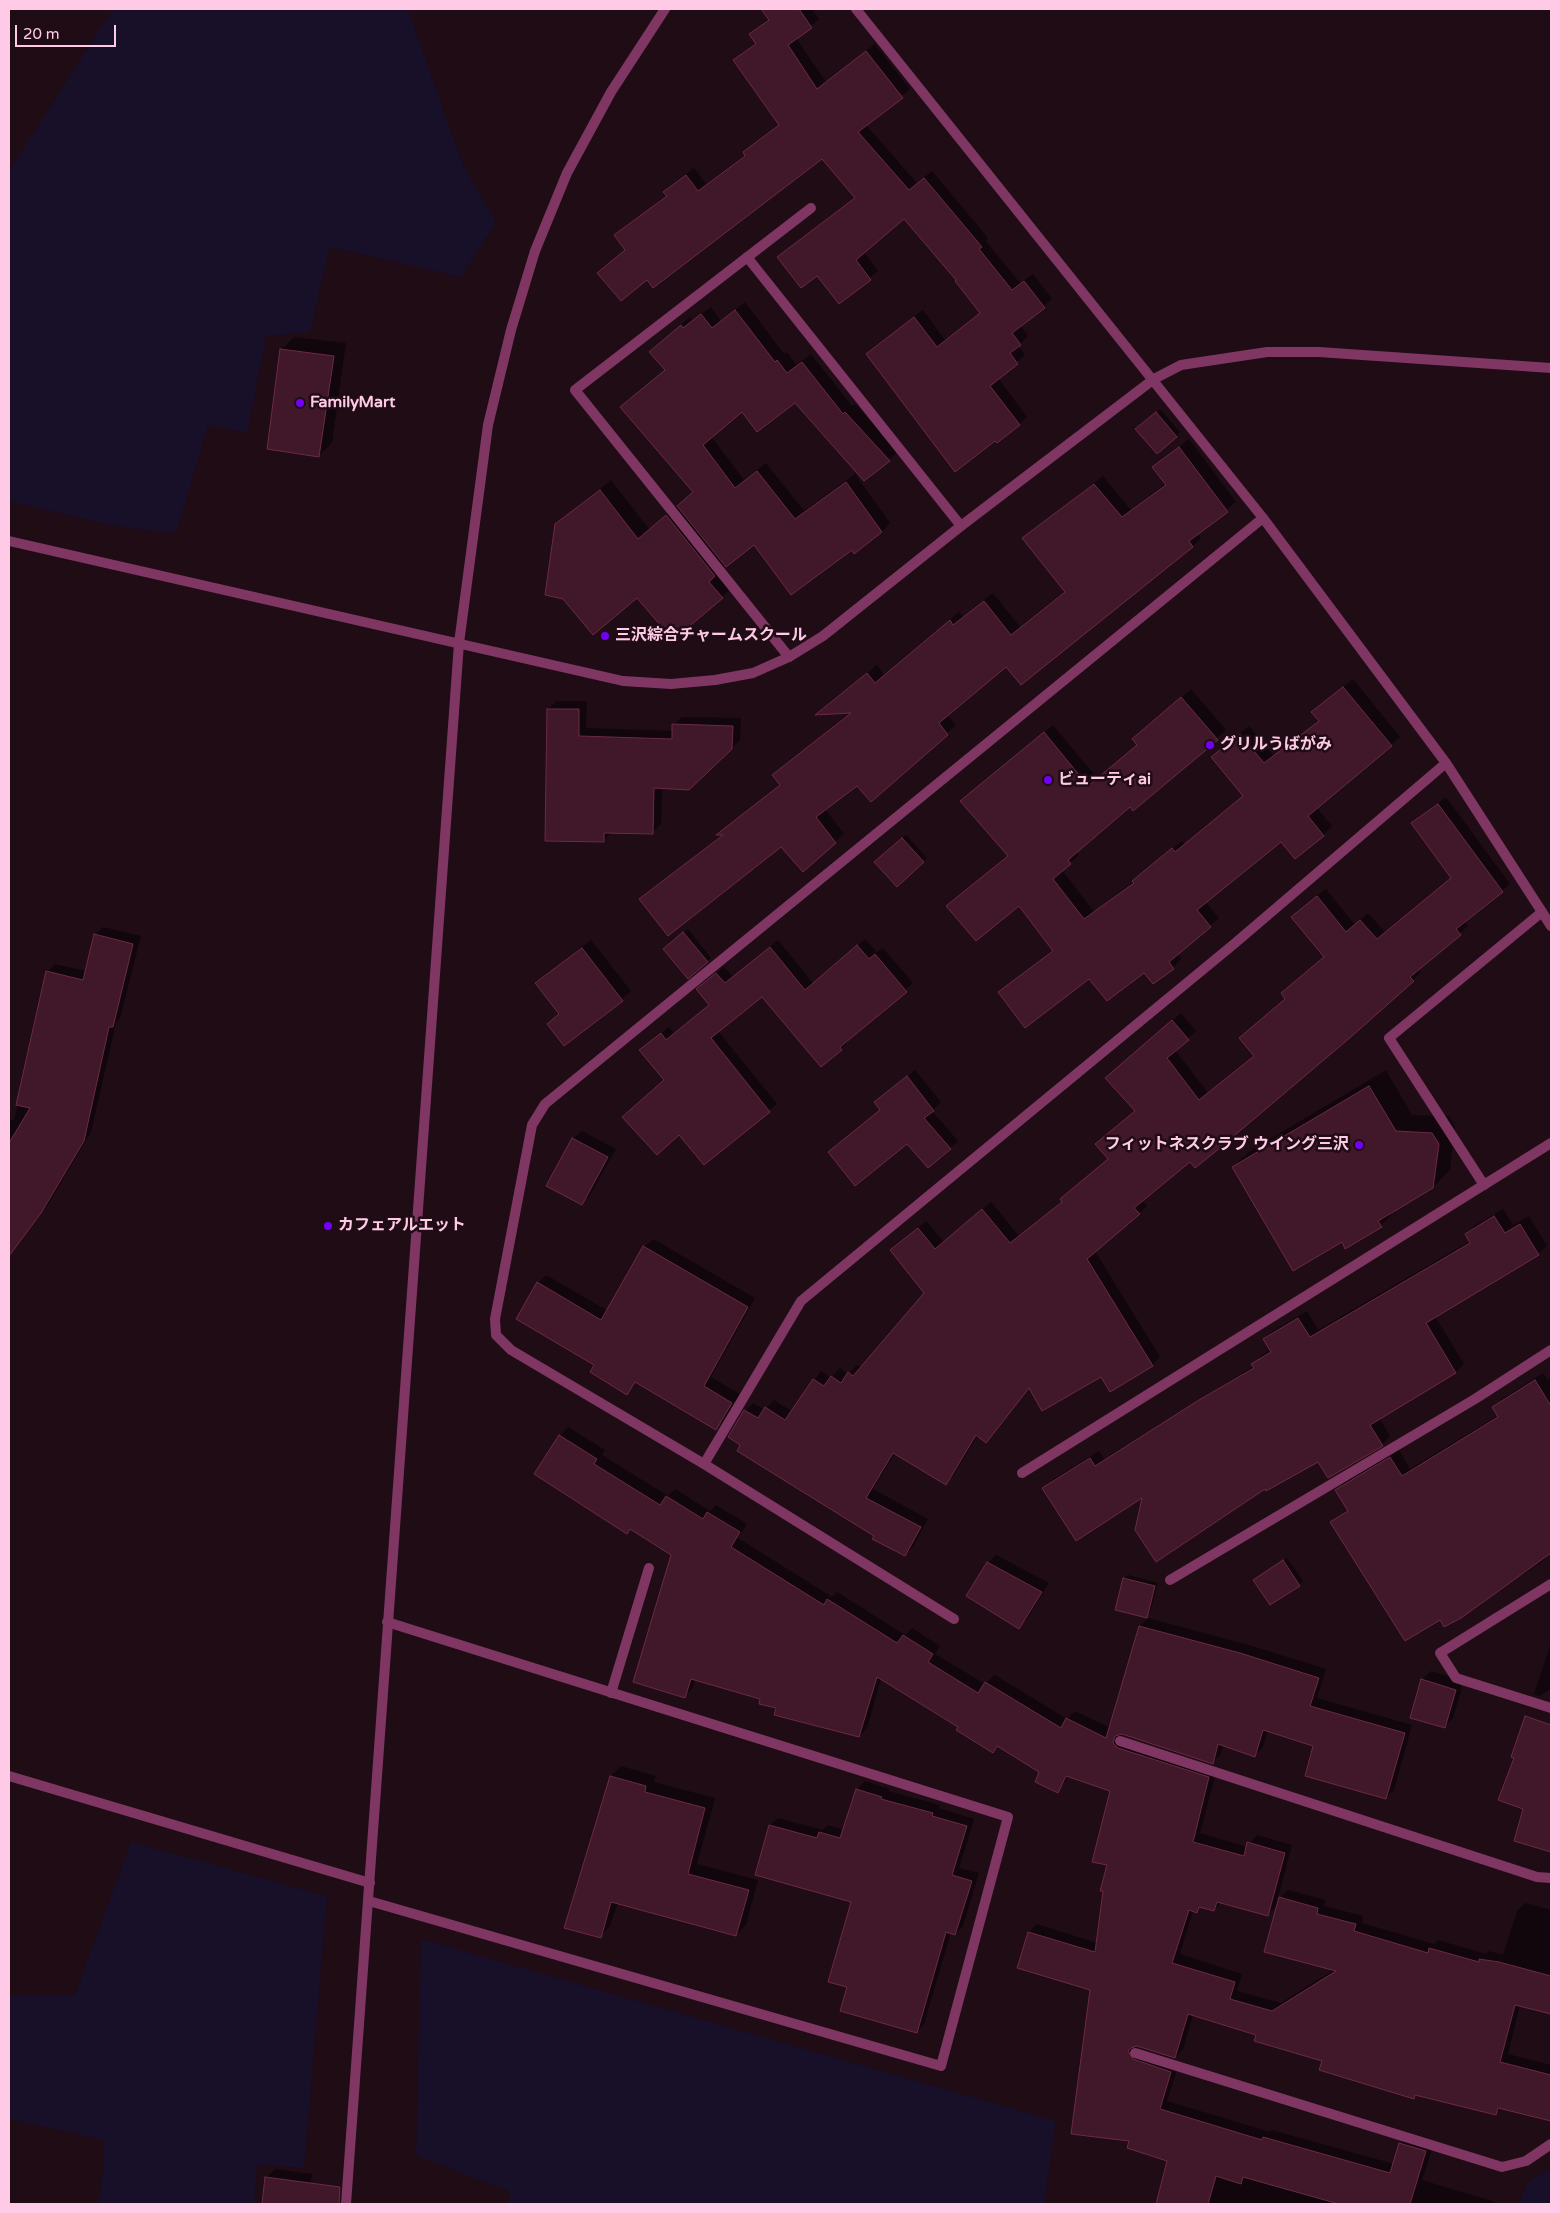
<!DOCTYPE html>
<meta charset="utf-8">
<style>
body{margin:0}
#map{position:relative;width:1560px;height:2213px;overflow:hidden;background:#1f0c15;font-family:"Varela Round",sans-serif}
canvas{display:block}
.frame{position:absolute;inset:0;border:10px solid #ffcae6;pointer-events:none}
.scale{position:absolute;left:15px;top:25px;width:101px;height:22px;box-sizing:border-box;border:2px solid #ffcae6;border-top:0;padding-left:6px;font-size:15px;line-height:18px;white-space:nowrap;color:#ffcae6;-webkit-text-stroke:4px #1f0c15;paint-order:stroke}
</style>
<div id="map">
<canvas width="1560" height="2213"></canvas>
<div class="frame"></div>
<div class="scale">20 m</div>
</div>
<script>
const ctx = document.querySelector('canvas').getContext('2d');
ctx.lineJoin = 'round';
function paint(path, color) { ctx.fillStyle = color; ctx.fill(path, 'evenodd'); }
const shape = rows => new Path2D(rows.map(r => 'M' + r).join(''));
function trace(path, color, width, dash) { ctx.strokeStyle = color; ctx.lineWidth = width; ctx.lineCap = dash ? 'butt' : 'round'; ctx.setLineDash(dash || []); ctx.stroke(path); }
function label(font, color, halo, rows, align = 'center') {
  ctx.font = font + ' "Varela Round","Noto Sans JP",sans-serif'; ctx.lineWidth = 5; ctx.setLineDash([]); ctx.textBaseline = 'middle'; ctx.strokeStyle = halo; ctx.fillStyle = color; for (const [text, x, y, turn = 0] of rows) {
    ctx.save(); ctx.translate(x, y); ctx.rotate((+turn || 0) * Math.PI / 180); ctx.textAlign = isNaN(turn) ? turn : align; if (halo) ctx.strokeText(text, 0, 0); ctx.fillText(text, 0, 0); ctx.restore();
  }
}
const green = shape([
 [113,9,408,9,462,163,496,222,461,277,330,247,310,332,266,336,247,433,208,425,176,534,109,525,9,501,9,171],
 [131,1842,327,1896,304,2168,257,2165,254,2204,98,2204,104,2165,104,2140,9,2119,9,1996,75,1995],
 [421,1939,1056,2121,1044,2204,509,2204,509,2191,416,2156],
 [1551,2168,1551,2204,1518,2204,1529,2181]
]);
const shadow = shape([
 [764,9,812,9,819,19,796,38,826,82,875,44,910,89,866,125,917,183,932,171,988,238,986,241,1020,283,1033,274,1052,299,1020,325,1028,336,1018,346,1025,355,998,378,1027,417,1019,424,867,354,923,310,945,340,981,312,958,279,904,217,864,252,878,271,839,302,817,274,779,257,856,197,822,157,647,278,598,273,626,249,615,235,667,195,665,192,673,184,694,168,706,184,746,154,745,152,752,145,779,124,735,61,757,43,751,34,769,18],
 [745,302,784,354,787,352,796,365,811,354,852,406,855,404,898,451,889,460,796,401,742,410,711,436,744,480,766,463,804,511,855,474,890,523,882,532,852,549,754,544,719,570,733,586,722,597,637,596,556,525,611,480,649,529,694,492,666,369,650,352,690,317,692,321,711,307,721,321],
 [294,337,346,343,332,443,319,455,282,349],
 [1160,409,1180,432,1176,436,1141,425],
 [1189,439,1236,502,1198,533,1201,538,1193,546,1021,683,1007,665,947,715,956,725,911,764,858,784,825,809,844,834,803,870,781,845,641,899,723,834,719,834,780,784,773,775,852,711,826,707,877,665,884,675,959,612,963,617,993,593,1020,627,1065,591,1024,538,1103,476,1131,510,1166,483,1154,467],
 [1353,679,1400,737,1317,808,1332,826,1323,835,1295,858,1282,841,1206,902,1219,918,1177,953,1181,959,1173,968,1089,977,1000,992,1053,950,1019,904,948,906,1009,855,971,792,1053,725,1098,779,1138,744,1143,730,1191,689,1226,730,1134,809,1130,805,1076,851,1079,855,1062,870,1094,912,1134,881,1182,841,1185,844,1244,795,1213,757,1222,748,1249,726,1274,756,1319,720,1313,712],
 [557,701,587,701,586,728,674,731,674,725,682,717,741,718,740,740,731,749,662,787,661,824,652,833,612,832,603,841,548,709],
 [1446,797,1510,884,1464,921,1468,926,1418,969,1421,972,1413,980,1142,1200,1147,1206,1095,1251,1160,1357,1152,1365,1030,1387,986,1441,978,1435,954,1475,946,1483,895,1453,873,1489,928,1519,913,1547,905,1555,730,1437,745,1411,753,1403,765,1410,774,1400,792,1411,821,1371,831,1378,840,1368,848,1374,857,1365,862,1368,926,1293,891,1251,926,1221,944,1242,991,1202,1019,1236,1063,1201,1109,1158,1136,1111,1114,1070,1181,1013,1196,1031,1175,1050,1208,1093,1255,1055,1240,1038,1286,998,1325,956,1293,917,1301,909,1326,889,1355,925,1368,913,1385,932,1452,878,1413,823],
 [906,835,927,858,897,885,880,858],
 [103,927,141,936,120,1018,116,1023,91,1132,49,1203,9,1256,9,1119,14,1121,47,972,55,964,86,971,95,935],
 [688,929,711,958,707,961,668,945],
 [865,939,877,952,883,948,913,983,847,1040,848,1041,841,1049,762,995,718,1031,777,1104,704,1163,648,1043,669,1027,674,1033,710,1004,705,982,724,967,733,977,778,940,813,983],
 [591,940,631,991,565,1045,560,1013,537,983],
 [915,1070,941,1102,932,1111,958,1141,950,1148,881,1109,876,1102],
 [1386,1070,1412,1115,1449,1116,1455,1127,1450,1170,1433,1187,1397,1208,1381,1226,1342,1241,1233,1167,1250,1151],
 [582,1131,616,1149,590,1195,582,1203,573,1139],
 [1503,1209,1513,1225,1529,1216,1547,1246,1538,1254,1435,1316,1464,1364,1456,1372,1379,1418,1390,1436,1382,1445,1318,1460,1265,1487,1144,1496,1044,1489,1052,1480,1099,1451,1104,1459,1254,1366,1253,1364,1261,1356,1271,1350,1264,1340,1273,1331,1307,1311,1318,1330,1470,1241,1466,1235,1474,1226],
 [653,1239,755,1298,711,1377,740,1394,724,1420,716,1429,637,1381,627,1394,596,1364,538,1283,546,1275,608,1311,644,1247],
 [1543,1373,1548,1380,1551,1378,1551,1527,1538,1538,1549,1555,1541,1563,1507,1584,1440,1618,1332,1522,1349,1509,1337,1490,1345,1482,1399,1450,1410,1469,1499,1415,1493,1407,1502,1399],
 [568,1427,605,1450,602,1455,668,1496,675,1489,710,1511,716,1505,747,1524,738,1538,832,1597,837,1592,905,1635,912,1628,940,1646,935,1654,985,1684,995,1675,1067,1719,1075,1711,1110,1728,1140,1626,1148,1618,1249,1645,1326,1669,1317,1698,1412,1725,1394,1790,1386,1798,1315,1745,1268,1730,1263,1747,1255,1755,1223,1745,1221,1754,1212,1763,1119,1732,1126,1740,1217,1769,1200,1833,1247,1847,1257,1835,1292,1845,1277,1901,1288,1890,1326,1900,1324,1906,1363,1916,1362,1923,1434,1944,1438,1940,1486,1954,1489,1951,1503,1955,1517,1911,1525,1903,1551,1910,1551,2013,1520,2005,1508,2054,1551,2065,1551,2118,1502,2108,1496,2114,1417,2094,1414,2097,1257,2034,1193,2015,1183,2049,1175,2057,1134,2044,1141,2052,1179,2063,1167,2101,1270,2132,1272,2130,1394,2164,1400,2144,1409,2135,1434,2143,1422,2180,1495,2202,1494,2204,1157,2204,1169,2160,1130,2140,1091,1989,1029,1932,1037,1924,1097,1943,1109,1865,1112,1790,1069,1776,1058,1791,1041,1772,998,1746,993,1752,959,1726,881,1679,867,1728,859,1736,778,1708,762,1698,695,1679,693,1688,684,1696,673,1554,631,1528,627,1532,536,1474,560,1436],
 [1221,1902,1267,1915,1278,1904,1335,1969,1281,2003,1237,1991,1242,1974,1180,1954,1193,1910,1197,1911,1201,1907,1214,1910],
 [996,1555,1049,1583,1027,1619,1019,1627,988,1563],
 [1287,1558,1303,1581,1299,1585,1255,1580],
 [1128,1575,1158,1583,1150,1613,1147,1617,1124,1578],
 [1551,1643,1551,1689,1539,1696,1534,1694],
 [1431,1671,1461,1680,1461,1691,1453,1718,1445,1726,1422,1680],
 [1529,1723,1551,1731,1551,1846,1547,1850],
 [621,1766,656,1776,654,1782,715,1798,697,1864,758,1880,746,1925,736,1935,618,1902,610,1926,600,1936,566,1927,611,1776],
 [865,1781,889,1789,888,1791,940,1805,939,1808,974,1819,959,1868,979,1873,963,1926,955,1934,951,1932,924,2024,917,2032,849,1986,852,1901,770,1825,778,1818,823,1830,828,1825,844,1830,857,1789],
 [275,2169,312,2174,308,2204,263,2204,267,2177]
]);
const building = shape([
 [761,9,799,9,812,28,788,45,817,89,866,51,903,98,858,132,909,190,924,178,982,247,979,249,1012,290,1024,281,1045,308,1012,333,1021,345,1010,353,1018,364,990,386,1020,425,997,443,995,441,955,472,866,354,914,317,937,347,980,313,955,281,956,280,904,219,856,260,871,280,839,304,817,276,801,288,777,257,855,198,822,159,653,288,647,280,621,301,597,273,625,250,614,235,667,196,663,192,686,175,698,191,745,156,743,152,779,125,733,60,756,44,749,34,769,20,761,9],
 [735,310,775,362,777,360,787,373,802,362,843,414,845,412,890,461,864,481,795,403,757,432,742,412,703,445,735,488,757,471,795,519,846,482,882,532,854,554,852,550,791,595,754,545,726,567,677,506,693,492,620,407,665,370,649,352,681,325,683,328,701,314,712,328,735,310],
 [280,349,334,356,319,457,267,449,280,349],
 [1156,412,1177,437,1157,454,1135,429,1156,412],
 [1179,447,1228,512,1189,541,1193,547,1021,685,1006,667,939,723,948,735,871,802,857,786,816,817,836,843,803,872,781,847,668,936,639,899,723,835,716,835,780,785,772,775,851,713,815,715,867,673,875,683,950,620,953,625,984,601,1011,635,1065,592,1022,538,1094,484,1122,517,1166,485,1152,467,1179,447],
 [600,490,638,539,666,515,715,576,709,582,723,598,673,640,637,598,593,635,563,599,545,595,555,524,600,490],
 [1343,687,1392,746,1308,816,1324,836,1295,859,1281,842,1197,910,1211,927,1169,962,1174,969,1153,984,1144,973,1107,1001,1089,979,1025,1028,998,992,1053,951,1019,906,976,941,946,906,1008,856,960,801,1044,732,1088,786,1137,745,1132,739,1181,697,1218,740,1133,811,1130,807,1068,860,1071,864,1053,879,1084,919,1134,883,1132,881,1172,848,1175,852,1243,796,1211,757,1240,734,1264,763,1319,721,1311,712,1343,687],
 [547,709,579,709,579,736,672,739,672,724,733,726,732,749,689,790,654,788,653,834,604,833,604,842,545,841,547,709],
 [1438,804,1503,892,1456,929,1461,935,1410,977,1414,981,1352,1036,1215,1152,1195,1168,1190,1162,1134,1208,1140,1214,1087,1259,1153,1366,1110,1392,1101,1377,1042,1411,1029,1388,986,1443,976,1435,946,1485,893,1453,866,1498,921,1527,905,1556,872,1539,874,1536,737,1451,740,1445,728,1437,744,1410,758,1418,765,1407,785,1420,813,1379,824,1386,831,1376,841,1383,848,1372,853,1376,924,1293,890,1250,918,1228,935,1249,982,1209,1010,1243,1062,1202,1060,1199,1108,1159,1095,1144,1135,1111,1105,1078,1172,1020,1189,1040,1167,1058,1199,1100,1254,1056,1239,1038,1285,999,1281,993,1324,957,1291,917,1317,896,1346,932,1360,920,1377,939,1451,878,1411,823,1438,804],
 [902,838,924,862,897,887,874,862,902,838],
 [683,932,708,962,688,979,663,949,683,932],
 [94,934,133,944,113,1027,109,1027,84,1141,41,1213,9,1256,9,1143,30,1108,16,1105,46,971,83,980,94,934],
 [857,945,869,959,875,954,907,992,840,1047,842,1050,821,1067,762,997,711,1038,770,1112,704,1165,679,1135,657,1155,622,1117,664,1080,639,1050,661,1033,666,1040,709,1005,696,989,716,973,725,983,770,947,805,990,857,945],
 [582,948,623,1001,564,1046,547,1024,559,1014,535,983,582,948],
 [907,1076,934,1111,924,1118,951,1149,928,1168,907,1144,855,1186,828,1152,880,1110,874,1102,907,1076],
 [1369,1086,1396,1131,1432,1133,1439,1144,1433,1188,1378,1221,1382,1227,1345,1249,1342,1242,1293,1271,1232,1167,1369,1086],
 [572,1138,608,1157,582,1205,546,1186,572,1138],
 [1494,1216,1505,1233,1520,1224,1539,1255,1426,1323,1456,1373,1370,1425,1383,1446,1328,1478,1318,1462,1266,1491,1265,1489,1156,1562,1135,1530,1142,1498,1076,1541,1042,1488,1090,1458,1095,1466,1199,1400,1254,1368,1251,1364,1271,1352,1263,1339,1298,1318,1310,1337,1470,1243,1465,1234,1494,1216],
 [643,1246,748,1307,704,1386,732,1403,716,1430,635,1382,627,1395,590,1372,594,1365,516,1319,537,1282,601,1320,643,1246],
 [1535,1380,1551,1406,1551,1553,1461,1618,1444,1627,1440,1620,1405,1641,1330,1522,1348,1511,1335,1490,1390,1457,1402,1476,1498,1417,1492,1407,1535,1380],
 [559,1435,597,1459,594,1464,660,1505,666,1496,703,1519,707,1512,740,1532,731,1547,824,1605,827,1599,897,1643,903,1635,933,1654,928,1662,978,1693,985,1682,1061,1728,1066,1718,1106,1738,1139,1626,1240,1653,1319,1678,1310,1706,1405,1733,1386,1799,1305,1776,1313,1746,1263,1730,1255,1757,1218,1744,1213,1764,1122,1734,1115,1736,1113,1743,1118,1748,1209,1777,1193,1842,1244,1856,1247,1842,1285,1853,1268,1916,1217,1902,1214,1911,1199,1907,1197,1913,1189,1910,1172,1963,1235,1982,1230,1999,1272,2011,1336,1971,1264,1952,1279,1897,1318,1908,1317,1914,1356,1924,1354,1931,1428,1953,1429,1948,1479,1962,1479,1959,1499,1962,1551,1976,1551,2014,1515,2005,1500,2062,1551,2075,1551,2121,1498,2108,1496,2115,1415,2095,1414,2099,1319,2070,1322,2061,1254,2041,1256,2035,1188,2014,1175,2058,1137,2046,1131,2048,1128,2051,1133,2059,1171,2072,1160,2109,1262,2140,1263,2137,1390,2173,1399,2143,1426,2151,1410,2204,1339,2204,1243,2177,1241,2184,1216,2176,1208,2204,1156,2204,1167,2161,1127,2148,1129,2141,1071,2134,1090,1990,1017,1968,1028,1932,1095,1952,1103,1891,1100,1891,1107,1865,1092,1862,1110,1791,1066,1776,1058,1793,1035,1782,1039,1772,997,1746,993,1753,956,1730,958,1727,877,1677,859,1737,774,1715,776,1708,759,1704,760,1699,691,1679,685,1698,633,1682,671,1555,630,1529,627,1534,534,1474,559,1435],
 [1283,1560,1300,1586,1270,1605,1253,1580,1283,1560],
 [987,1562,1042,1592,1019,1629,966,1596,987,1562],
 [1123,1578,1155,1586,1147,1618,1115,1610,1123,1578],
 [1421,1679,1456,1690,1445,1728,1410,1718,1421,1679],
 [1525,1716,1551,1725,1551,1852,1514,1841,1523,1809,1498,1800,1514,1758,1511,1757,1525,1716],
 [610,1776,646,1786,645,1792,705,1808,688,1874,749,1890,736,1936,611,1902,601,1938,564,1928,610,1776],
 [856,1789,882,1797,881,1799,933,1813,932,1816,967,1826,952,1875,972,1881,955,1935,946,1932,917,2033,840,2011,847,1987,828,1982,851,1902,755,1875,769,1825,817,1838,819,1832,840,1838,856,1789],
 [265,2177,340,2187,339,2204,262,2204,265,2177]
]);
const service = shape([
 [1484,1185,1389,1038,1542,912],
 [611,1693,649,1568]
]);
const minor = shape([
 [856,9,1263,518,1446,763,1551,926],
 [747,257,961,526],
 [789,657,575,390,811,208],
 [704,1464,801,1301,1234,944,1446,763],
 [1022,1473,1551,1143],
 [1170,1580,1475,1399,1551,1350],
 [1551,1584,1440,1653,1456,1678,1551,1708],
 [954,1619,704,1464,511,1350,496,1335,495,1319,532,1125,545,1104,1263,518],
 [1120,1741,1537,1877,1551,1878],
 [9,1776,370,1883],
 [369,1901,941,2066,1008,1817,387,1622],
 [1135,2053,1502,2167,1526,2161,1551,2144]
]);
const tertiary = shape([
 [9,541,623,681,671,684,715,680,753,673,789,657,823,636,961,526,1154,379,1181,365,1267,352,1319,352,1551,368],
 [346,2204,459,643,488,425,511,330,535,251,567,173,611,92,665,9]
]);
const markers = [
 [300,403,5,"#7200f5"],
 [605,636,5,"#7200f5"],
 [1210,745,5,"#7200f5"],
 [1048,780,5,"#7200f5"],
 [1359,1145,5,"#7200f5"],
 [328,1226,5,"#7200f5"]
];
const poiNames = [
 ["FamilyMart",310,403],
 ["三沢綜合チャームスクール",615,636],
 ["グリルうばがみ",1220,745],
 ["ビューティai",1058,780],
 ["フィットネスクラブ ウイング三沢",1349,1145,"right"],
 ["カフェアルエット",338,1226]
];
paint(green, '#180f29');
paint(shadow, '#0007');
paint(building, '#411829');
trace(building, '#6d2947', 1);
trace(service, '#803662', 10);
trace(minor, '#803662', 10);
trace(tertiary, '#803662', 10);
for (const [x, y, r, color] of markers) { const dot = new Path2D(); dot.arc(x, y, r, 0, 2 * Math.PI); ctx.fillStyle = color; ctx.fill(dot); trace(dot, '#1f0c15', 2); }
label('bold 16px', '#ffcae6', '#1f0c15', poiNames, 'left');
</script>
